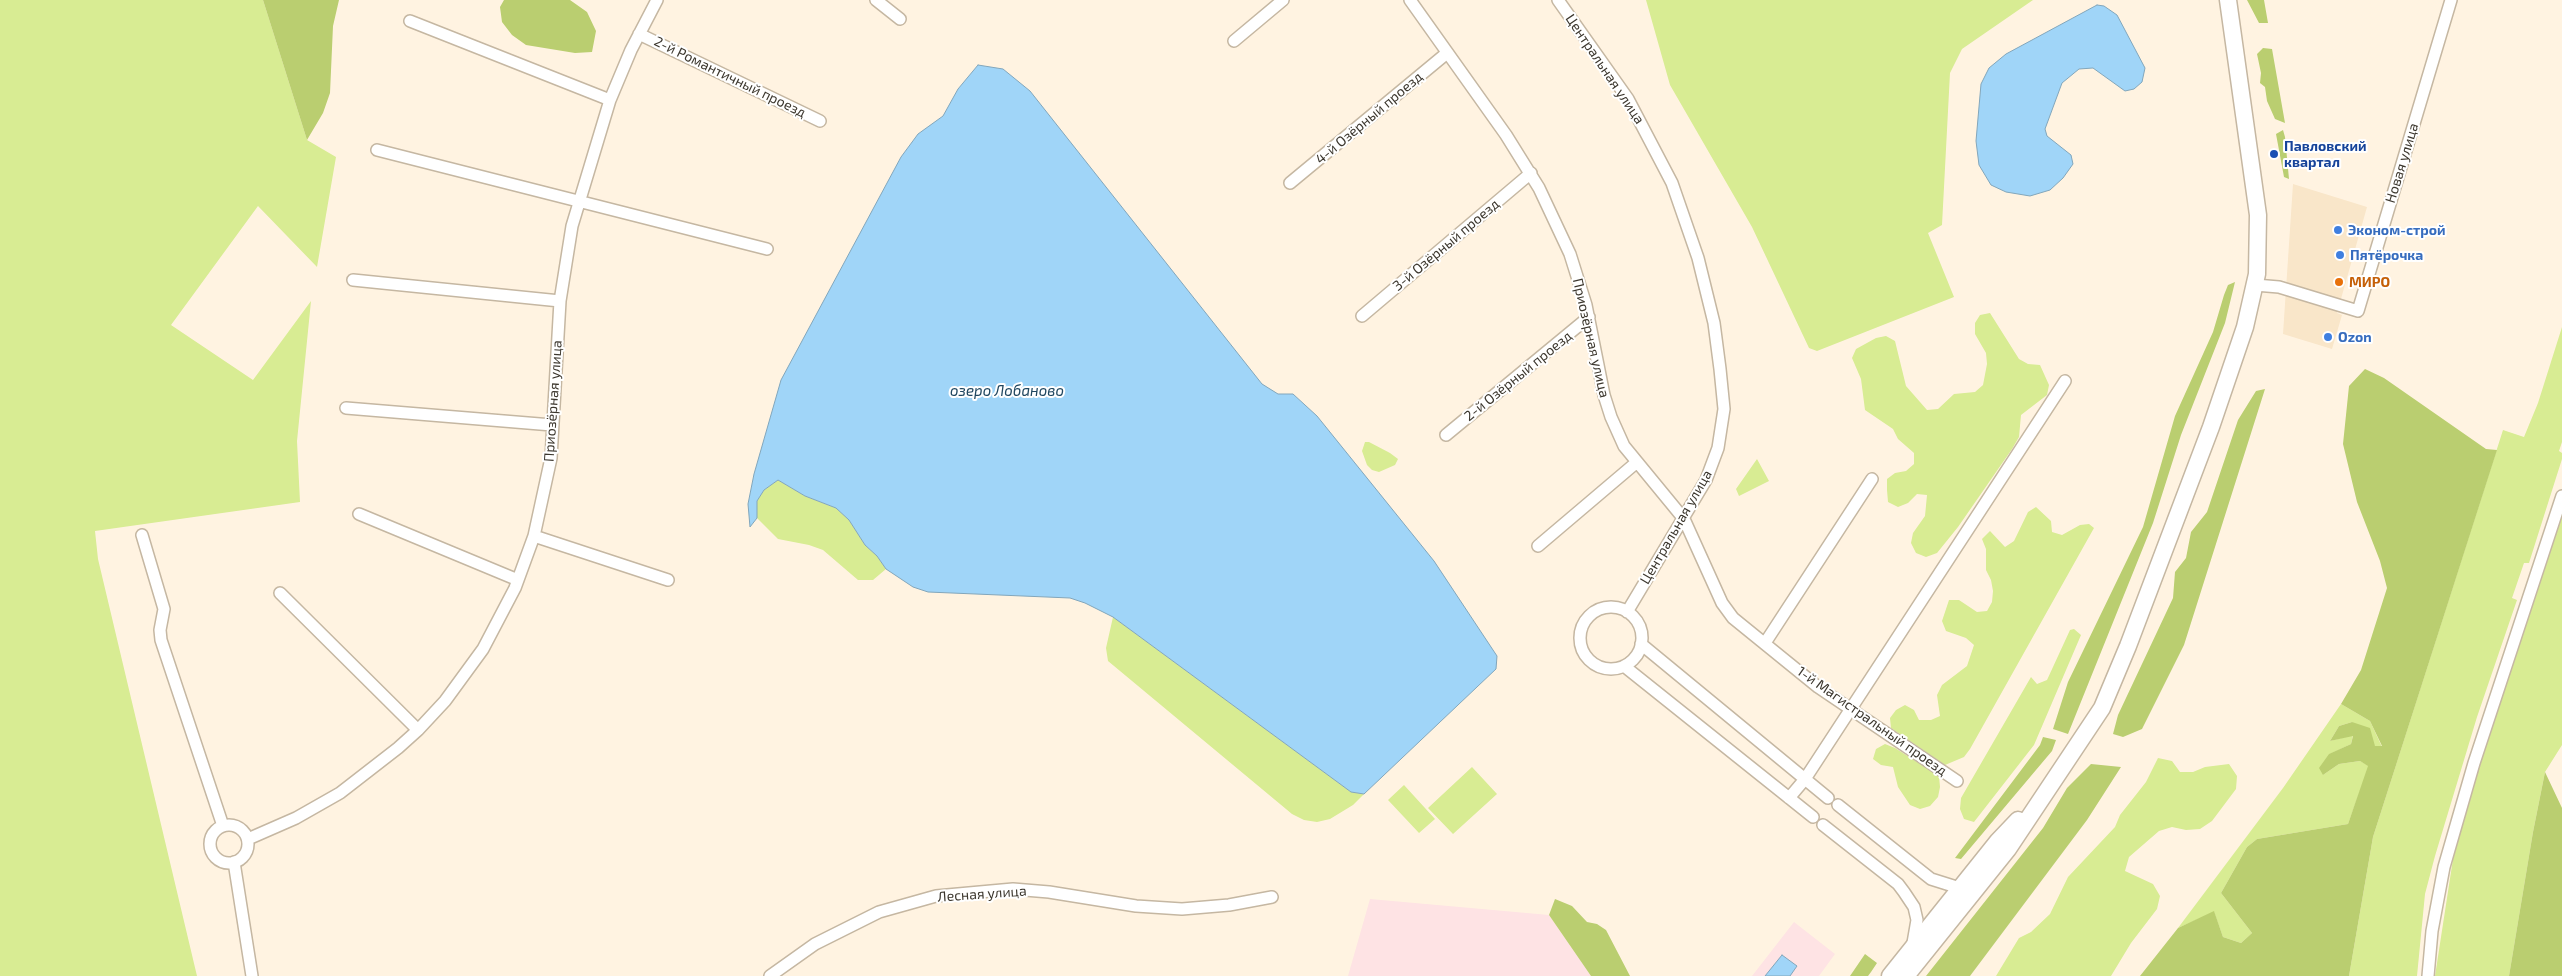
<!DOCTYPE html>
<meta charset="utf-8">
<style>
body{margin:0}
canvas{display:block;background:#fff3e1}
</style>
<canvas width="2562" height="976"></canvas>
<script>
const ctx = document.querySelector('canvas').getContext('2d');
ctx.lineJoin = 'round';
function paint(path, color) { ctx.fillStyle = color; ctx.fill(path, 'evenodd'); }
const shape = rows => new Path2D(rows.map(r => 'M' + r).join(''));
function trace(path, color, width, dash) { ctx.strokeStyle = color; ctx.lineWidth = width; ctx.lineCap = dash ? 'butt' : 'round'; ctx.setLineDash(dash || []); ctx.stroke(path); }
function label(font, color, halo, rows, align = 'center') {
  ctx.font = font + ' "Exo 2",sans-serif'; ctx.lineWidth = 4; ctx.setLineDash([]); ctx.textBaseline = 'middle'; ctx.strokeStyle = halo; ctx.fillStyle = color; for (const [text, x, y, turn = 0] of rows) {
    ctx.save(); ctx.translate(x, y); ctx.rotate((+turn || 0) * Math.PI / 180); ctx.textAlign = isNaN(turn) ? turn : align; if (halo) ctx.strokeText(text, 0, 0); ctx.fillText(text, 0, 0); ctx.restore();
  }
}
const built = shape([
 [2293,184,2367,207,2337,313,2342,315,2332,349,2283,334]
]);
const industrial = shape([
 [1370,899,1549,915,1591,976,1348,976],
 [1794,922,1835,954,1819,976,1752,976]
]);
const green = shape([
 [0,0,263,0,307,140,336,157,317,267,258,206,171,325,253,380,311,301,297,441,300,502,95,531,98,559,197,976,0,976],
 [1646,0,2033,0,1962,49,1950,73,1942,225,1928,233,1954,297,1817,351,1809,348,1752,227,1670,85],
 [1990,313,2019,359,2028,364,2040,365,2049,385,2047,395,2021,415,2019,437,2012,449,1958,527,1937,553,1926,557,1916,553,1911,543,1913,533,1925,516,1927,495,1917,494,1908,503,1898,507,1888,502,1887,490,1887,479,1895,473,1906,471,1914,464,1914,453,1898,439,1893,429,1865,410,1861,379,1852,358,1856,349,1876,338,1886,336,1895,341,1906,386,1927,410,1938,409,1954,394,1975,392,1983,385,1987,364,1986,353,1975,334,1975,323,1980,315],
 [2562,327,2562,442,2559,451,2562,453,2562,459,2529,563,2524,563,2512,598,2517,600,2477,717,2435,856,2425,894,2417,976,2349,976,2373,837,2481,499,2503,430,2524,437,2538,403],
 [1365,442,1369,442,1390,453,1398,459,1395,465,1379,472,1372,470,1367,465,1362,451],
 [1757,459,1769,481,1739,496,1736,489],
 [778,480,805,496,836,508,849,520,865,545,877,556,886,569,873,580,858,580,823,550,809,545,778,539,757,518,757,501,764,490],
 [2562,506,2562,745,2545,772,2533,832,2509,976,2435,976,2453,859,2482,749],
 [2036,507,2051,521,2052,532,2062,535,2080,525,2089,524,2094,528,1970,749,1964,757,1945,765,1891,728,1890,718,1896,710,1905,705,1914,710,1919,720,1931,720,1940,716,1937,695,1942,685,1967,666,1974,645,1966,638,1946,631,1942,621,1949,600,1959,600,1977,612,1987,611,1992,602,1993,591,1991,580,1986,570,1986,549,1982,539,1990,531,2005,547,2014,541,2028,512],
 [1113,617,1351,792,1364,794,1353,805,1330,819,1317,822,1304,820,1292,814,1108,661,1106,648],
 [2074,629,2081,635,2034,745,1974,822,1964,819,1960,809,1961,798,2031,677,2037,684,2047,680,2070,630],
 [2341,704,2370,721,2382,747,2375,746,2352,722,2339,726,2330,741,2353,735,2351,744,2330,754,2323,775,2339,764,2360,761,2369,766,2348,824,2257,839,2247,847,2221,893,2252,933,2241,943,2223,937,2214,912,2178,928,2283,788],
 [1885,744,1895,748,1939,776,1940,787,1938,797,1930,806,1920,809,1910,805,1898,787,1893,767,1881,765,1873,759,1876,749],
 [2158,758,2172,761,2180,772,2193,772,2205,767,2229,764,2237,776,2236,789,2212,821,2200,829,2186,830,2172,827,2159,831,2129,857,2125,871,2153,884,2160,896,2157,909,2131,943,2111,976,1996,976,2019,938,2031,932,2050,914,2068,877,2115,827,2120,815,2146,782],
 [1472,767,1497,794,1453,834,1428,808],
 [1404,785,1435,819,1419,833,1388,800]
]);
const forest = shape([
 [263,0,339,0,333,26,330,93,323,113,307,140],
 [504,0,570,0,587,12,596,31,592,52,575,53,526,45,512,35,502,22,500,7],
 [2247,0,2264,0,2268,23,2259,23],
 [2263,48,2272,49,2285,123,2275,119,2267,101,2265,87,2260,83,2261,73,2257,54],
 [2283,130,2285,137,2289,179,2284,177,2276,134],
 [2235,282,2225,323,2181,435,2153,523,2068,734,2053,729,2068,682,2143,527,2175,416,2213,332,2224,295,2228,285],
 [2365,369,2384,378,2486,449,2497,450,2373,837,2349,976,2140,976,2178,928,2214,911,2223,937,2241,943,2252,933,2221,893,2247,847,2257,839,2348,824,2368,766,2360,761,2339,764,2323,775,2319,768,2329,754,2351,744,2353,736,2330,741,2339,726,2352,722,2370,728,2375,746,2382,746,2370,721,2341,704,2361,670,2387,588,2380,561,2357,502,2343,444,2349,386],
 [2265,389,2184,645,2142,729,2123,737,2113,734,2118,715,2173,598,2175,572,2186,558,2191,532,2207,512,2238,420,2256,391],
 [2043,737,2056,740,2052,751,1961,859,1955,858,2040,745],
 [2091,764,2121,767,2087,820,1970,976,1926,976,2043,828,2067,788],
 [2545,772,2562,808,2562,976,2509,976,2533,832],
 [1555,899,1572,906,1587,922,1597,924,1606,930,1630,976,1591,976,1549,915],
 [1865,954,1877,963,1871,972,1868,976,1850,976]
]);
const water = shape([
 [2097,5,2104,6,2117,15,2145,68,2142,82,2134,89,2125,91,2093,68,2079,69,2062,83,2045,129,2047,136,2071,155,2073,164,2063,178,2050,190,2030,196,2006,192,1991,185,1979,165,1976,141,1981,84,1989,68,2006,54,2097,5],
 [978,65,1003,69,1030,91,1262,384,1278,394,1293,394,1317,416,1434,561,1497,656,1496,669,1364,794,1351,792,1113,617,1085,603,1070,598,928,592,913,587,886,569,877,556,865,545,849,520,836,508,805,496,778,480,764,490,757,501,757,518,750,527,748,504,754,474,781,380,901,157,918,134,943,116,958,89,978,65],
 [1782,955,1797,966,1790,976,1765,976,1782,955]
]);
const street = shape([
 [876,0,900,19],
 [1410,0,1506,135,1539,188,1570,254,1586,305,1604,395,1611,417,1624,446,1684,519,1722,603,1733,618,1818,687,1957,781],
 [1558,0,1628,99,1672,183,1698,258,1714,323,1720,369,1724,409,1718,448,1706,480,1627,612],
 [410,21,610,100],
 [639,34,820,121],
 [1234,41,1283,0],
 [377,150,767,249],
 [1290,183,1447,53],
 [353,280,560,301],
 [2255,285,2279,287,2358,311,2451,0],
 [1362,316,1531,173],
 [346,408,552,425],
 [1446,435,1589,317],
 [359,514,518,580],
 [142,535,164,609,160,630,161,640,223,826],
 [534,536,668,580],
 [1538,546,1637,462],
 [280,593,418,730],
 '1580 638a31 31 0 1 1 62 0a31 31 0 1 1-62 0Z',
 [1765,643,1872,479],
 [1641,644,1828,798],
 [1624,666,1813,817],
 [1789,798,1805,779,2065,381],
 [1838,805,1931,879,1966,890],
 [1823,825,1898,884,1904,892,1914,907,1917,920,1913,943],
 '210 844a19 19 0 1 1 38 0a19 19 0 1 1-38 0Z',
 [248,839,296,818,340,793,398,748,418,730,445,701,483,649,515,588,534,536,551,458,560,301,572,226,610,100,631,50,657,0],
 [234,862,252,976],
 [770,976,815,944,879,912,936,896,1013,889,1049,892,1136,906,1182,909,1229,905,1272,897],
 [2428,976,2432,931,2444,867,2474,763,2562,496]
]);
const secondary = shape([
 [1890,976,1998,841,2018,820],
 [1906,976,2008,849,2102,708,2128,646,2211,427,2245,327,2257,274,2258,215,2228,0]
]);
const markers = [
 [2274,154,5,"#1a4fb4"],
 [2338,230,5,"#3f7fe0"],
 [2340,255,5,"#3f7fe0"],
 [2339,282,5,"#e8710a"],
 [2328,337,5,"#3f7fe0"]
];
const streetNames = [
 ["Центральная улица",1605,69,56],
 ["2-й Романтичный проезд",730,77,26],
 ["4-й Озёрный проезд",1369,118,-40],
 ["Новая улица",2402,163,-73],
 ["3-й Озёрный проезд",1446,245,-40],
 ["Приозёрная улица",1591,338,77],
 ["2-й Озёрный проезд",1518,376,-39],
 ["Приозёрная улица",553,401,-86],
 ["Центральная улица",1676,527,-60],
 ["1-й Магистральный проезд",1872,721,35],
 ["Лесная улица",982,894,-4]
];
const transitNames = [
 ["Павловский",2284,146],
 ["квартал",2284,162]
];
const shopNames = [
 ["Эконом-строй",2348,230],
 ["Пятёрочка",2350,255],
 ["Ozon",2338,337]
];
const foodNames = [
 ["МИРО",2349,282]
];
const waterNames = [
 ["озеро Лобаново",1007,391]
];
paint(built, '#f9e6c9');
paint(industrial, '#fee3e4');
paint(green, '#d8ec93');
paint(forest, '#bace70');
paint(water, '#a0d5f8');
trace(water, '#82a6bb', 1);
trace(street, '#c5b7a2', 14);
trace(secondary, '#c5b7a2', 19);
trace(street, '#fff', 11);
trace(secondary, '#fff', 16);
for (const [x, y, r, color] of markers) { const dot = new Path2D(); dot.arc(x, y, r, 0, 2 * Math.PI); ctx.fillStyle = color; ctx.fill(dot); trace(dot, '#fff', 2); }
label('14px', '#3c372e', '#fff', streetNames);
label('bold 14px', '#164399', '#fff', transitNames, 'left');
label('bold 14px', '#366cbe', '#fff', shopNames, 'left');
label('bold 14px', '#c56008', '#fff', foodNames, 'left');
label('italic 15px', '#204760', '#fff', waterNames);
</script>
